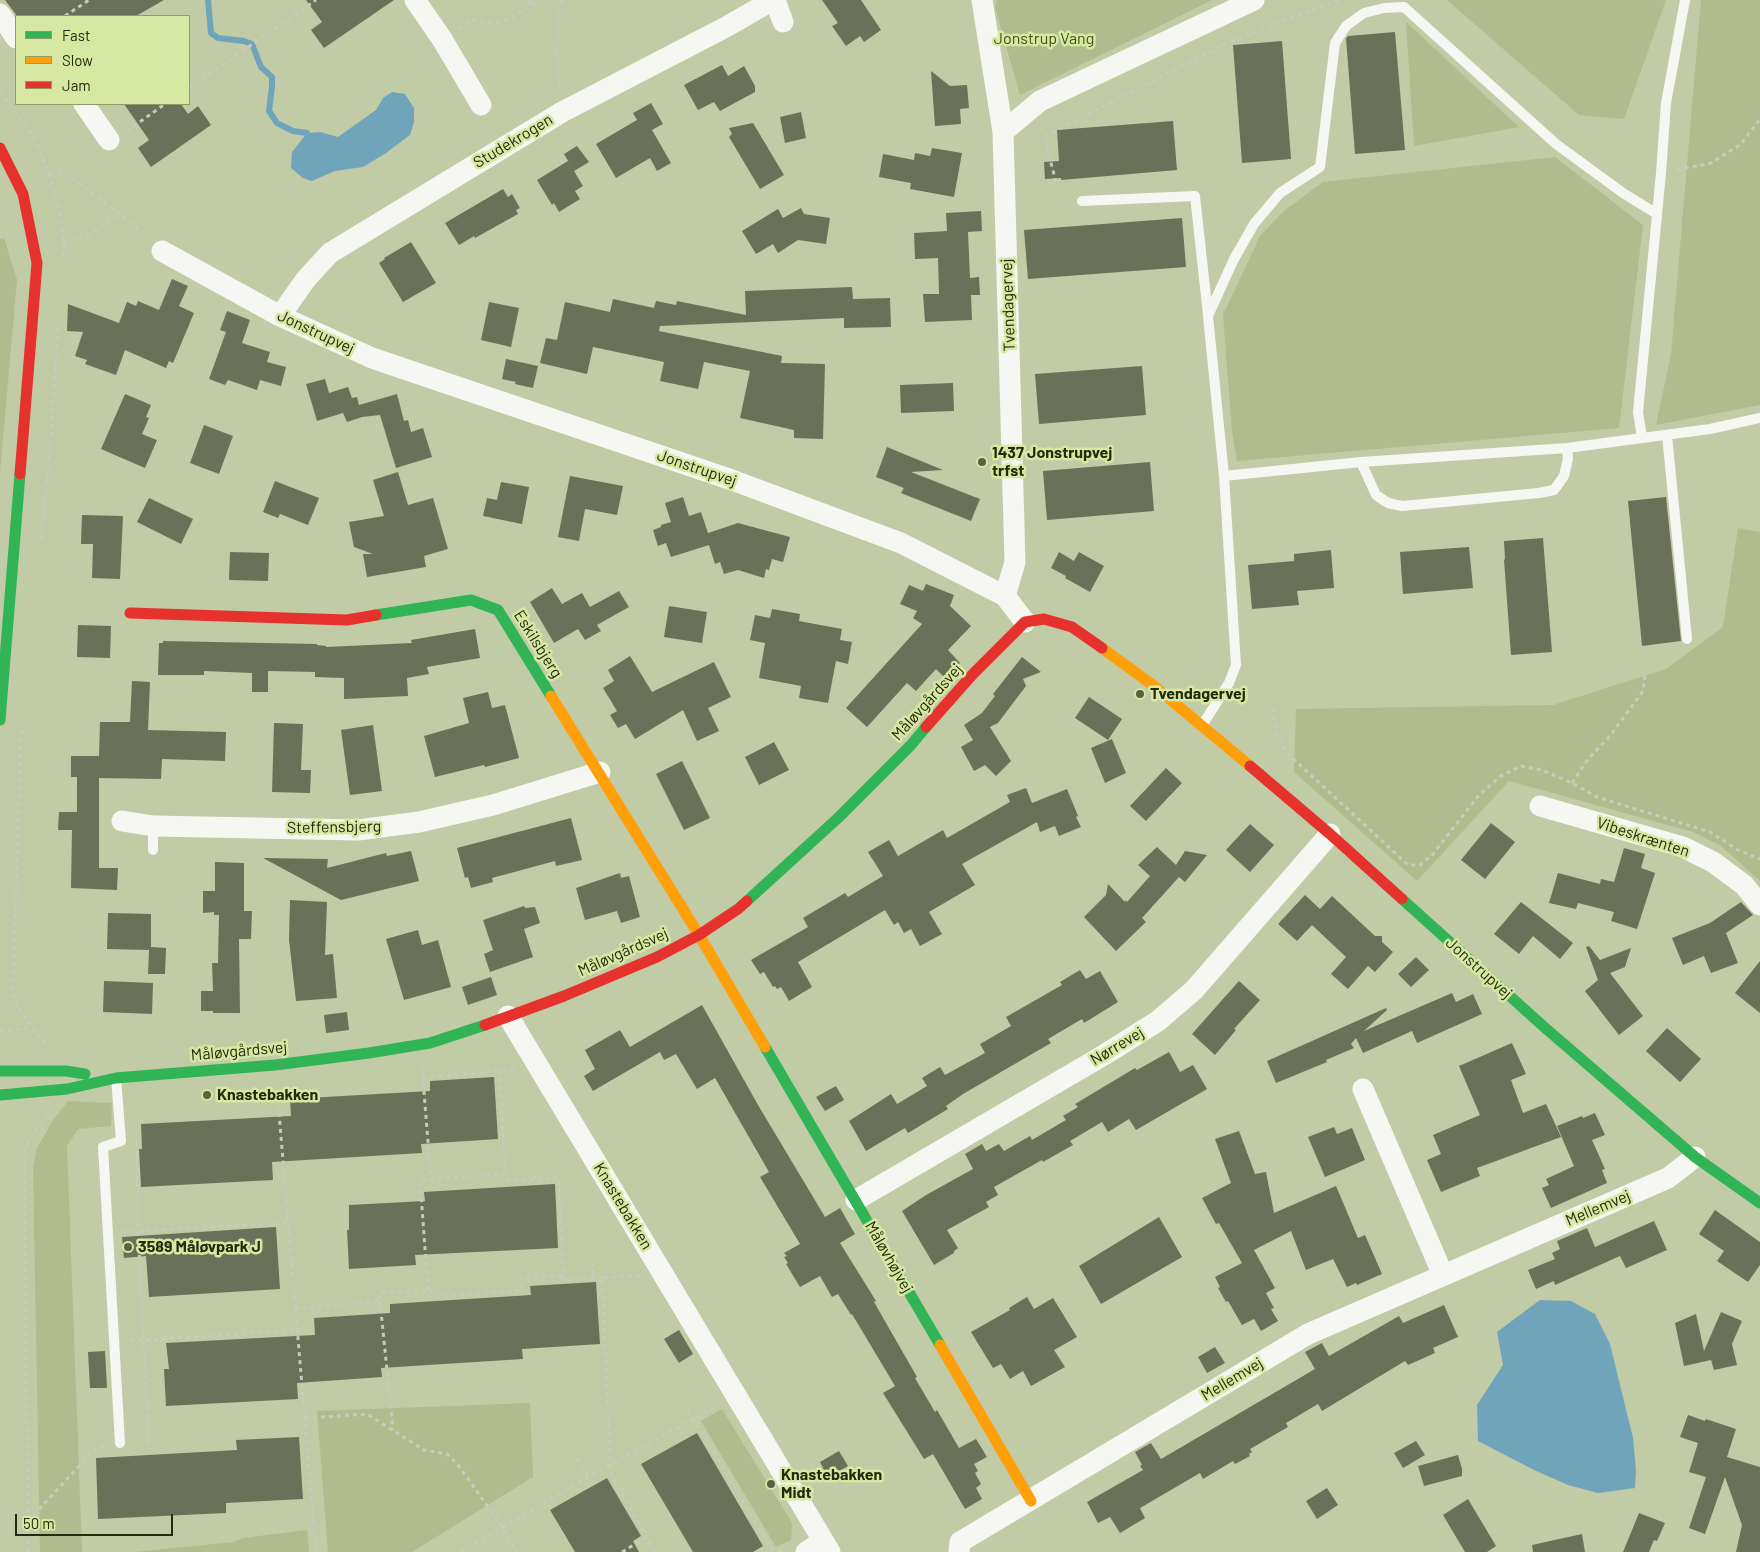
<!DOCTYPE html>
<meta charset="utf-8">
<style>
body{margin:0}
#map{position:relative;width:1760px;height:1552px;overflow:hidden;background:#c1cba5;font-family:Barlow,sans-serif}
canvas{display:block}
.legend{position:absolute;left:15px;top:15px;width:175px;height:90px;box-sizing:border-box;background:#d6e8a2;border:1px solid #8f9c67;margin:0;padding:6px 9px;list-style:none;font-size:15px;color:#242a0e}
.legend li{display:flex;align-items:center;gap:10px;height:25px}
.legend b{width:25px;border:1px solid #8f9c67}
.scale{position:absolute;left:15px;top:1514px;width:158px;height:22px;box-sizing:border-box;border:2px solid #242a0e;border-top:0;padding-left:6px;font-size:15px;line-height:18px;white-space:nowrap;color:#242a0e;-webkit-text-stroke:4px #d6e8a2;paint-order:stroke}
</style>
<div id="map">
<canvas width="1760" height="1552"></canvas>
<ul class="legend">
<li><b style="height:6px;background:#30b455"></b>Fast</li>
<li><b style="height:6px;background:#ff9f0a"></b>Slow</li>
<li><b style="height:6px;background:#e5322d"></b>Jam</li>
</ul>
<div class="scale">50 m</div>
</div>
<script>
const ctx = document.querySelector('canvas').getContext('2d');
ctx.lineJoin = 'round';
function paint(path, color) { ctx.fillStyle = color; ctx.fill(path, 'evenodd'); }
const shape = rows => new Path2D(rows.map(r => 'M' + r).join(''));
function trace(path, color, width, dash) { ctx.strokeStyle = color; ctx.lineWidth = width; ctx.lineCap = dash ? 'butt' : 'round'; ctx.setLineDash(dash || []); ctx.stroke(path); }
function label(font, color, halo, rows, align = 'center') {
  ctx.font = font + ' Barlow,sans-serif'; ctx.lineWidth = 5; ctx.setLineDash([]); ctx.textBaseline = 'middle'; ctx.strokeStyle = halo; ctx.fillStyle = color; for (const [text, x, y, turn = 0] of rows) {
    ctx.save(); ctx.translate(x, y); ctx.rotate((+turn || 0) * Math.PI / 180); ctx.textAlign = isNaN(turn) ? turn : align; if (halo) ctx.strokeText(text, 0, 0); ctx.fillText(text, 0, 0); ctx.restore();
  }
}
const green = shape([
 [997,0,1212,0,1020,95,995,7],
 [1447,0,1666,0,1624,119,1579,115],
 [1701,0,1760,0,1760,405,1656,425,1671,354],
 [1406,22,1519,127,1414,146],
 [1555,157,1643,225,1619,428,1237,461,1232,431,1223,315,1260,236,1285,210,1323,182],
 [4,238,17,280,0,472,0,239],
 [1738,528,1760,532,1760,881,1721,846,1693,832,1509,781,1417,881,1294,772,1296,709,1553,705,1666,669,1723,627],
 [68,1101,112,1103,111,1126,78,1129,67,1146,82,1552,40,1552,33,1167,37,1148,54,1119],
 [530,1403,533,1477,412,1552,328,1552,317,1411],
 [722,1409,792,1523,791,1540,776,1547,701,1421],
 [307,1530,309,1552,135,1552,233,1542,243,1538]
]);
const water = shape([
 [392,92,405,94,414,108,414,122,410,135,386,153,363,167,335,171,312,181,303,178,291,168,292,152,307,133,320,132,338,137,376,110,383,98],
 [1540,1300,1571,1301,1595,1314,1610,1344,1633,1438,1636,1471,1635,1488,1598,1493,1568,1485,1534,1470,1478,1441,1477,1405,1503,1365,1497,1332]
]);
const stream = shape([
 [208,0,211,33,218,38,244,41,252,44,261,67,272,77,272,86,269,111,277,123,293,131,307,133]
]);
const building = shape([
 [5,0,164,0,136,16,17,16],
 [306,0,394,0,324,48,311,30,322,22],
 [822,0,861,0,881,30,864,42,860,36,846,46,832,26,838,23],
 [1395,32,1405,150,1355,154,1346,38,1348,36],
 [1282,41,1291,159,1242,163,1233,45],
 [722,65,728,76,744,66,755,86,755,92,720,111,714,102,698,110,684,85],
 [931,71,950,86,967,85,969,108,960,109,961,124,935,126],
 [651,103,663,124,652,130,671,163,657,171,650,158,616,178,596,144,637,120,633,113],
 [124,104,181,104,188,114,198,106,211,125,151,167,138,148,149,140],
 [801,112,806,138,785,143,780,117],
 [1173,121,1177,170,1061,180,1061,178,1045,179,1044,162,1059,161,1057,130],
 [753,123,784,175,760,189,729,137,732,134,729,128],
 [577,146,589,162,574,171,564,154],
 [932,148,962,153,954,197,910,189,911,183,879,177,883,154,914,160,915,153,930,156],
 [568,161,583,186,575,191,580,199,559,212,554,203,552,205,537,180],
 [503,189,508,197,512,194,520,208,516,210,518,214,475,238,474,236,459,245,445,223],
 [801,208,804,214,830,218,826,244,798,240,778,253,773,244,756,254,742,231,778,209,783,218],
 [981,211,982,231,968,232,970,278,979,277,980,295,971,295,972,320,925,322,923,294,939,294,938,258,915,259,914,233,947,231,946,213],
 [1182,218,1186,267,1028,279,1024,230],
 [411,242,436,283,403,302,379,263,385,259,384,258],
 [172,279,188,286,179,306,194,313,173,363,169,361,166,368,125,350,116,375,85,364,87,360,75,356,83,332,67,331,68,304,119,323,127,302,136,306,138,301,159,310],
 [852,287,853,299,890,298,891,327,844,328,844,318,660,326,659,331,782,356,781,363,825,364,823,439,794,438,794,430,740,418,750,371,704,362,698,389,660,381,664,362,593,347,587,374,540,363,546,338,557,340,565,302,610,312,613,299,654,308,656,301,676,305,677,301,746,315,745,291],
 [489,302,519,308,511,347,481,340],
 [227,311,250,320,242,343,270,352,267,362,286,367,281,386,260,380,257,390,228,380,225,385,209,379,226,332,220,330],
 [506,359,538,366,533,388,515,384,516,382,502,379],
 [1142,366,1146,415,1039,424,1035,374],
 [325,379,329,393,348,387,352,398,357,397,359,405,397,394,404,421,408,420,411,432,423,428,432,457,396,468,380,415,362,417,347,422,343,413,317,421,306,384],
 [953,383,954,411,901,413,900,385],
 [125,394,151,405,146,417,149,418,142,434,157,440,145,468,101,449],
 [204,425,233,436,219,474,190,463],
 [887,447,943,470,911,472,980,499,971,521,901,493,904,488,876,477],
 [1150,462,1154,511,1047,520,1043,471],
 [398,472,408,505,433,498,448,549,424,556,426,567,367,577,363,554,373,554,354,547,349,522,384,516,373,480],
 [570,476,623,486,617,515,585,509,579,541,558,537],
 [275,481,319,498,308,525,280,514,278,518,263,512],
 [501,482,529,487,522,524,483,516,487,498,497,500],
 [683,497,689,516,701,512,708,533,738,523,790,537,783,562,772,559,769,570,766,569,764,578,738,570,724,574,720,562,715,564,709,545,671,557,666,543,658,546,653,530,661,527,661,525,671,522,665,503],
 [1666,497,1681,641,1642,646,1628,501],
 [149,498,193,519,181,544,137,522],
 [82,515,123,516,120,579,92,578,93,544,81,544],
 [1543,538,1552,652,1511,655,1504,560,1505,559,1504,541],
 [1469,547,1473,588,1403,594,1400,552],
 [1331,550,1334,588,1297,591,1299,605,1252,609,1248,565,1294,561,1294,554],
 [230,552,269,553,268,581,229,580],
 [1059,552,1074,561,1079,552,1104,566,1090,592,1065,578,1066,576,1051,568],
 [926,584,954,595,950,606,971,626,948,650,960,663,945,678,936,669,916,691,907,683,867,727,846,708,922,624,913,618,917,611,900,604,909,585,923,591],
 [552,588,562,604,582,593,590,607,619,591,629,607,597,625,601,631,585,640,578,629,554,643,530,602],
 [669,606,707,612,702,643,664,637],
 [772,609,800,614,799,621,842,629,840,640,852,642,848,664,836,661,828,703,799,698,801,686,759,678,765,643,750,640,755,615,770,618],
 [78,625,111,626,110,658,77,657],
 [475,629,480,658,427,667,429,674,407,678,408,696,344,699,344,678,315,677,315,672,268,671,268,692,252,692,252,673,204,671,204,675,158,675,159,643,163,643,163,641,317,644,317,645,326,646,326,647,412,643,411,640],
 [630,656,652,692,714,662,731,697,708,708,719,731,697,741,683,710,635,739,626,724,618,728,610,715,617,711,603,688,614,681,608,670],
 [1022,657,1041,672,1023,679,1026,686,998,723,990,727,1011,761,996,776,985,765,974,771,961,747,973,740,964,725,982,713,995,696,993,694],
 [132,681,150,682,148,730,226,732,225,761,162,759,161,779,99,778,99,868,118,868,117,890,71,888,72,830,58,830,59,812,77,812,77,777,71,777,71,756,99,756,100,722,130,722],
 [488,692,492,708,505,705,519,758,485,767,484,765,435,777,424,736,469,723,463,698],
 [1089,697,1122,719,1108,740,1075,718],
 [274,723,303,724,301,770,311,770,310,793,272,792],
 [373,725,382,791,350,795,341,730],
 [1112,739,1126,773,1105,783,1091,748],
 [774,742,789,770,759,785,745,757],
 [682,761,710,818,684,830,656,774],
 [1166,768,1182,783,1146,821,1130,806],
 [1026,788,1032,803,1067,789,1078,816,1076,817,1081,827,1059,836,1055,826,1040,832,1037,822,962,864,975,885,929,912,942,934,920,946,911,929,904,933,898,922,894,925,885,910,798,962,812,987,789,1001,781,987,777,989,775,986,773,987,764,972,760,974,751,960,808,927,803,918,845,893,848,897,883,876,868,852,889,840,898,856,943,830,947,838,1010,802,1007,795],
 [571,818,582,860,556,866,555,861,492,878,493,882,471,888,468,877,465,878,457,848],
 [1491,823,1515,842,1485,879,1461,860],
 [1250,824,1274,845,1250,872,1226,850],
 [1157,847,1176,865,1185,851,1207,855,1185,882,1179,877,1142,918,1146,922,1116,951,1084,917,1106,895,1108,884,1125,902,1126,900,1127,902,1150,876,1138,865],
 [1624,848,1645,854,1641,868,1655,873,1637,929,1611,921,1614,912,1578,903,1576,909,1549,903,1558,873,1600,884,1601,879,1614,882],
 [411,851,419,881,341,900,263,858,328,859,327,868,386,853,387,856],
 [215,862,244,863,244,911,252,911,251,939,239,939,240,1013,213,1013,213,1011,201,1011,201,991,213,991,212,963,218,963,219,915,214,915,214,912,203,913,203,891,215,891],
 [620,873,621,878,629,876,640,917,621,923,617,911,585,920,576,888],
 [1305,895,1320,909,1332,896,1375,936,1382,936,1382,942,1393,952,1375,972,1368,966,1348,989,1331,974,1346,957,1312,925,1297,941,1278,924],
 [290,900,327,902,325,955,333,954,337,998,296,1001,289,940],
 [1521,902,1573,943,1560,959,1533,936,1519,954,1494,934],
 [1741,902,1753,915,1726,933,1738,963,1711,973,1704,956,1683,965,1672,938,1710,923],
 [524,906,525,908,535,907,540,923,524,929,533,957,490,972,484,954,493,950,483,920],
 [108,913,151,914,151,947,166,948,165,974,148,974,149,950,107,949],
 [418,930,422,945,438,940,451,987,404,1000,386,939],
 [1589,946,1600,960,1631,948,1625,967,1610,973,1643,1016,1619,1035,1585,991,1598,980,1586,947],
 [1416,957,1429,970,1411,987,1398,974],
 [1760,961,1760,1013,1735,993],
 [1080,970,1086,979,1100,971,1118,1002,1084,1023,1082,1019,1048,1039,1051,1043,963,1094,946,1106,948,1109,908,1133,905,1128,866,1151,849,1121,891,1094,897,1104,927,1086,922,1078,940,1067,945,1075,985,1053,980,1044,1011,1026,1006,1017,1062,985,1060,982],
 [491,977,497,995,468,1005,462,987],
 [104,981,153,983,152,1014,103,1012],
 [1239,981,1260,1000,1234,1029,1236,1030,1215,1055,1192,1034],
 [1452,993,1456,1002,1473,994,1482,1014,1417,1043,1412,1031,1363,1053,1356,1038,1351,1044,1354,1048,1326,1060,1327,1062,1276,1083,1267,1061,1386,1008,1387,1010,1364,1031],
 [702,1005,758,1105,825,1217,840,1208,855,1234,840,1243,876,1301,874,1302,917,1377,915,1378,935,1412,937,1410,959,1448,976,1439,987,1457,974,1464,978,1471,975,1473,981,1484,976,1488,982,1499,965,1509,933,1454,924,1459,883,1393,895,1386,852,1314,851,1315,838,1294,832,1297,820,1276,800,1287,786,1264,788,1263,784,1257,787,1256,784,1253,800,1244,760,1177,769,1172,715,1078,697,1089,676,1054,664,1060,660,1052,593,1091,584,1076,595,1069,585,1050,620,1030,630,1047],
 [347,1012,349,1030,326,1033,324,1015],
 [1667,1028,1701,1059,1680,1082,1646,1051],
 [1512,1043,1526,1074,1511,1080,1523,1113,1546,1104,1561,1137,1477,1168,1480,1176,1441,1192,1427,1160,1441,1154,1433,1135,1480,1115,1459,1066],
 [1169,1052,1180,1072,1193,1065,1207,1089,1136,1130,1129,1119,1108,1132,1102,1122,1070,1141,1073,1145,1043,1162,1042,1160,994,1187,998,1195,986,1202,989,1207,947,1230,958,1248,954,1251,954,1253,934,1265,902,1211,926,1195,973,1169,965,1154,982,1144,986,1151,999,1144,1004,1151,1030,1136,1032,1140,1066,1120,1063,1116,1078,1107,1075,1104,1135,1068,1137,1070],
 [494,1077,498,1139,421,1144,422,1153,272,1162,273,1180,141,1187,139,1149,142,1149,141,1124,291,1116,290,1099,430,1091,430,1081],
 [836,1086,844,1100,825,1111,816,1097],
 [1595,1113,1605,1135,1592,1140,1605,1169,1602,1170,1607,1183,1551,1208,1542,1188,1549,1185,1546,1179,1574,1166,1557,1126,1582,1116,1583,1118],
 [1334,1127,1337,1134,1352,1128,1365,1160,1325,1177,1308,1137],
 [1239,1131,1255,1174,1266,1172,1274,1213,1336,1186,1358,1238,1365,1235,1382,1274,1357,1285,1356,1283,1347,1287,1333,1259,1306,1270,1291,1231,1254,1250,1275,1288,1266,1293,1274,1308,1271,1309,1278,1321,1261,1331,1254,1319,1242,1325,1228,1301,1226,1302,1218,1288,1220,1287,1215,1277,1242,1263,1219,1223,1216,1224,1202,1198,1231,1183,1215,1139],
 [555,1184,558,1248,415,1255,416,1265,349,1269,347,1230,349,1230,349,1205,425,1201,424,1192],
 [1715,1210,1760,1242,1760,1265,1748,1282,1717,1261,1724,1251,1699,1234],
 [1159,1217,1182,1257,1101,1304,1079,1266],
 [1654,1221,1667,1250,1626,1268,1620,1256,1555,1285,1554,1281,1536,1289,1528,1270,1555,1259,1552,1253,1560,1249,1557,1241,1587,1228,1595,1247],
 [276,1227,280,1289,149,1297,146,1256,124,1258,122,1237],
 [596,1282,600,1344,522,1349,523,1359,381,1368,382,1377,297,1383,298,1399,166,1406,164,1369,169,1369,166,1343,315,1335,314,1318,390,1313,390,1304,531,1295,530,1286],
 [1027,1297,1034,1309,1053,1298,1077,1337,1054,1350,1065,1367,1031,1386,1023,1371,1010,1379,1001,1364,993,1368,971,1332,1010,1310,1009,1308],
 [1444,1305,1458,1337,1433,1348,1435,1353,1408,1365,1405,1361,1322,1411,1318,1404,1286,1423,1288,1427,1250,1449,1252,1452,1249,1454,1250,1456,1235,1464,1233,1461,1203,1479,1200,1473,1140,1508,1145,1518,1120,1533,1110,1517,1098,1523,1087,1502,1143,1470,1140,1466,1142,1465,1135,1452,1151,1443,1161,1459,1315,1369,1305,1352,1322,1343,1329,1356,1399,1316,1403,1323],
 [1721,1312,1742,1321,1732,1344,1737,1365,1714,1370,1711,1360,1684,1366,1675,1323,1696,1314,1704,1351],
 [679,1330,693,1354,679,1363,664,1339],
 [1215,1347,1225,1363,1207,1373,1198,1357],
 [105,1351,107,1388,90,1388,88,1352],
 [1688,1415,1705,1421,1706,1419,1736,1429,1727,1457,1760,1467,1760,1552,1736,1552,1742,1525,1725,1477,1705,1534,1689,1528,1706,1477,1689,1472,1698,1443,1680,1437],
 [697,1433,763,1546,753,1552,693,1552,641,1464],
 [299,1437,303,1499,226,1503,226,1513,98,1519,96,1458,237,1450,236,1440],
 [1416,1441,1425,1455,1403,1468,1394,1453],
 [839,1451,848,1466,828,1478,820,1462],
 [1458,1455,1462,1469,1462,1476,1424,1486,1418,1466],
 [607,1478,641,1536,633,1541,639,1552,575,1552,550,1510],
 [1327,1488,1338,1505,1317,1519,1306,1501],
 [1468,1499,1496,1546,1487,1552,1465,1552,1443,1515],
 [1639,1513,1665,1523,1657,1541,1654,1540,1649,1552,1623,1552],
 [1582,1534,1585,1552,1533,1552,1532,1545]
]);
const path = shape([
 [529,0,530,7],
 [65,16,89,0],
 [459,29,473,20,490,23,508,20,539,0],
 [189,88,316,0],
 [560,91,557,52,558,17,562,0],
 [0,92,34,137,49,174,60,212,64,243,63,260],
 [127,131,165,104],
 [1677,170,1711,163,1741,144,1760,119],
 [49,174,59,173,72,178,148,236],
 [1056,182,1044,137,1227,43,1339,0],
 [64,243,91,233,119,214],
 [41,539,51,438,58,324],
 [1274,708,1274,722,1278,737,1287,753,1408,865,1420,865,1433,854,1479,795,1501,776,1521,766,1542,770,1572,783,1597,797,1710,832,1738,850,1760,859],
 [22,730,20,756,13,994,20,1011,48,1047],
 [1572,783,1588,759,1610,736,1643,691,1645,674],
 [0,1031,32,1028],
 [422,1067,431,1179],
 [423,1078,516,1069],
 [277,1089,316,1552],
 [137,1143,138,1231,149,1445],
 [535,1179,536,1169],
 [123,1232,288,1223],
 [592,1262,594,1279],
 [563,1276,563,1280,602,1278],
 [640,1276,602,1278,611,1474,655,1552],
 [428,1290,420,1180,505,1174,500,1071],
 [380,1301,393,1430],
 [295,1309,380,1301,379,1293,428,1290,437,1296,521,1291,521,1278,563,1276,559,1178,508,1181,505,1174],
 [130,1341,297,1330],
 [687,1412,694,1419,773,1552],
 [305,1418,367,1414,424,1450,447,1454,459,1466,503,1528,517,1552],
 [577,1458,589,1477],
 [28,1521,95,1449,107,1446],
 [28,1552,24,1151,33,1133,48,1115],
 [461,1552,611,1464,719,1405],
 [622,1552,647,1537],
 [778,1552,786,1547]
]);
const lane = shape([
 [1082,201,1195,196,1208,315],
 [1657,214,1623,193,1556,144,1404,7,1384,8,1364,13,1346,26,1335,43,1320,167,1280,193,1254,224,1234,259,1208,316,1224,476,1361,462,1567,448,1710,429,1760,418],
 [1667,435,1687,639],
 [1642,438,1638,412,1661,173,1666,103,1685,0],
 [1361,462,1376,495,1388,503,1402,506,1539,493,1554,490,1564,476,1568,459,1567,448],
 [1203,724,1229,683,1236,665,1224,476],
 [153,826,153,850],
 [116,1078,121,1141,103,1147,120,1443]
]);
const street = shape([
 [415,0,442,39,481,105],
 [775,0,783,22],
 [982,0,1003,132,1015,562,1005,596],
 [0,14,16,38],
 [84,104,109,140],
 [1003,132,1040,101,1254,0],
 [162,251,280,316,372,358,732,480,901,543,1005,596,1025,622],
 [280,316,306,279,330,253,562,112,726,27,773,0],
 [1540,806,1683,847,1713,862,1744,885,1760,905],
 [122,821,153,826,358,830,419,822,493,805,600,772],
 [508,1016,830,1552],
 [1363,1089,1443,1275],
 [856,1200,1104,1055,1158,1021,1194,990,1330,834],
 [806,1552,823,1541],
 [959,1552,960,1542,1308,1334,1668,1178,1695,1157]
]);
const fast = shape([
 [376,615,471,600,498,610,551,696],
 [0,720,20,474],
 [1402,899,1543,1026,1695,1157,1760,1203],
 [747,901,838,818,911,745,926,727],
 [765,1047,940,1345],
 [0,1071,66,1071,85,1074],
 [0,1095,67,1089,116,1078,275,1065,369,1053,430,1043,485,1025]
]);
const slow = shape([
 [1102,648,1154,686,1250,766],
 [551,696,699,935,765,1047],
 [940,1345,1031,1501]
]);
const jam = shape([
 [0,148,23,194,37,263,20,474],
 [130,613,347,620,376,615],
 [926,727,972,675,1025,622,1044,619,1072,627,1102,648],
 [1250,766,1330,834,1402,899],
 [485,1025,564,996,657,957,699,935,738,909,747,901]
]);
const markers = [
 [982,462,5,"#5b6243"],
 [1140,694,5,"#5b6243"],
 [207,1095,5,"#5b6243"],
 [128,1247,5,"#5b6243"],
 [771,1484,5,"#5b6243"]
];
const parkNames = [
 ["Jonstrup Vang",1044,39]
];
const streetNames = [
 ["Studekrogen",513,141,-31],
 ["Tvendagervej",1008,305,-92],
 ["Jonstrupvej",316,332,25],
 ["Jonstrupvej",697,468,19],
 ["Eskilsbjerg",538,644,58],
 ["Måløvgårdsvej",927,702,-48],
 ["Steffensbjerg",334,827,-1],
 ["Vibeskrænten",1643,837,18],
 ["Måløvgårdsvej",623,952,-24],
 ["Jonstrupvej",1479,968,42],
 ["Nørrevej",1117,1046,-31],
 ["Måløvgårdsvej",239,1051,-5],
 ["Knastebakken",623,1206,59],
 ["Mellemvej",1598,1208,-23],
 ["Måløvhøjvej",889,1257,60],
 ["Mellemvej",1232,1379,-31]
];
const poiNames = [
 ["1437 Jonstrupvej",992,453],
 ["trfst",992,471],
 ["Tvendagervej",1150,694],
 ["Knastebakken",217,1095],
 ["3589 Måløvpark J",138,1247],
 ["Knastebakken",781,1475],
 ["Midt",781,1493]
];
paint(green, '#b0bc8d');
paint(water, '#6fa4bb');
trace(stream, '#6fa4bb', 6);
paint(building, '#6b7159');
trace(path, '#c8cbbe', 3, [4, 4]);
trace(lane, '#f6f7f2', 10);
trace(street, '#f6f7f2', 21);
trace(fast, '#30b455', 11);
trace(slow, '#ff9f0a', 11);
trace(jam, '#e5322d', 11);
for (const [x, y, r, color] of markers) { const dot = new Path2D(); dot.arc(x, y, r, 0, 2 * Math.PI); ctx.fillStyle = color; ctx.fill(dot); trace(dot, '#d6e8a2', 2); }
label('16px', '#455119', '#d6e8a2', parkNames);
label('16px', '#242a0e', '#d6e8a2', streetNames);
label('bold 16px', '#242a0e', '#d6e8a2', poiNames, 'left');
</script>
